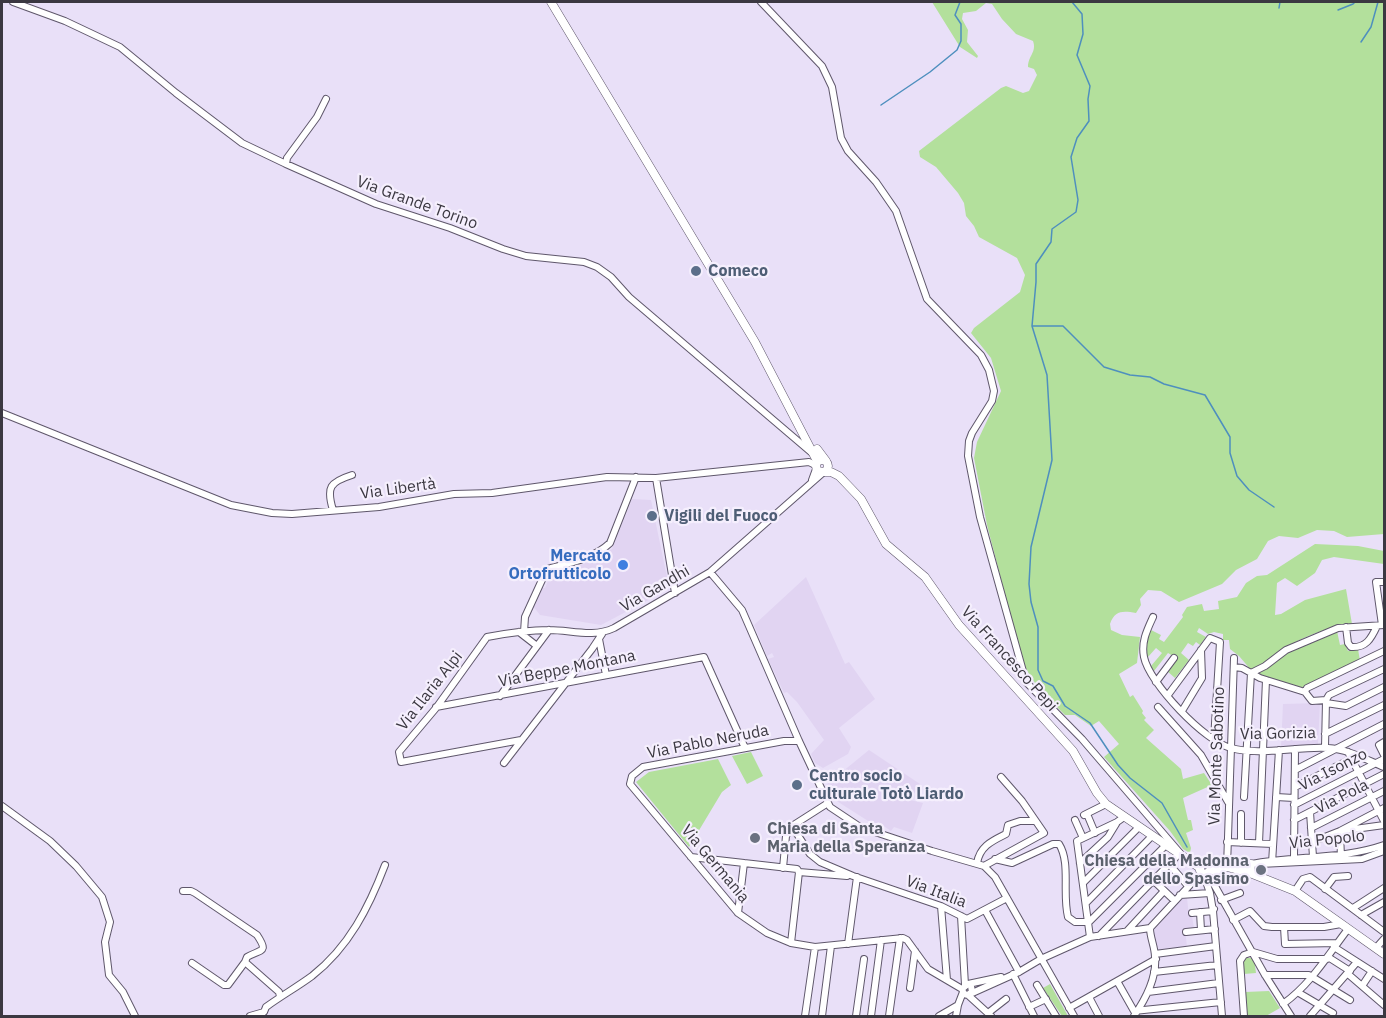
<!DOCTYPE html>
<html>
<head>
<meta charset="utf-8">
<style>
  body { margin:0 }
  #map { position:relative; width:1386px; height:1018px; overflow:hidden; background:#e9e0f8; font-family:"IBM Plex Sans",sans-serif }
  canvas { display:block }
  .frame { position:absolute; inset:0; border:3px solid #3b3841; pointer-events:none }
</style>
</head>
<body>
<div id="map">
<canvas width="1386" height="1018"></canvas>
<div class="frame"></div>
</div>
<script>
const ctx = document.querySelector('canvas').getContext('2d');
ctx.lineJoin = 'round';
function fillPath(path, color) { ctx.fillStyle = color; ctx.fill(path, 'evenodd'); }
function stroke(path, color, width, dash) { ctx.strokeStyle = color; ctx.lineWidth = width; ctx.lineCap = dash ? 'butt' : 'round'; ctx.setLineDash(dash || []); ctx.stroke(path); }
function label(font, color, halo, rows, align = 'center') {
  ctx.font = font + ' "IBM Plex Sans",sans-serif'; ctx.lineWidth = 4.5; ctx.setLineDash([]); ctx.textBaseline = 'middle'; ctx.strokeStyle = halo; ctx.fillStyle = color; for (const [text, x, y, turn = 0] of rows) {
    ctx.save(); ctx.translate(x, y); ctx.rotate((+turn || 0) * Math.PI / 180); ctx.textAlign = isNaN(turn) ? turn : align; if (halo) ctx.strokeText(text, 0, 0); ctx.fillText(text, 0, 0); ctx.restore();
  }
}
fillPath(new Path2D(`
  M632,499L651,500L667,577L663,578L656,592L658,595L601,625L540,615L533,606L541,587L545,588L548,581L544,579L548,572L556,575H562L612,549Z
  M806,577L845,664L849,662L875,699L839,728L851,747L848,754L823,768L815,763L811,754L824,740L797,702L787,692L784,693L768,659L774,657L772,653L767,656L754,625Z
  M1320,703L1318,744L1281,747L1283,704Z
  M869,750L920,784L910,800L923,803L912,833L894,827L891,831L878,822L876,826L832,798L834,793L826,785Z
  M1187,898L1189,916H1192L1194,928L1185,929L1187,947L1159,950L1154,938L1155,929L1182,899Z`), '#e1d4f2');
fillPath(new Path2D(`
  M932,2H1384V534L1347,537L1334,531L1317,530L1298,538L1279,536L1268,541L1257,559L1236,570L1222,584L1179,602L1161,591L1148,590L1140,599L1141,605L1136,613C1123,611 1115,610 1110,624L1111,630L1122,635L1140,637L1137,663L1119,674L1130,697L1133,695L1143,711L1142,713L1146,718L1144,720L1154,730L1146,738L1181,769L1183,779L1204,773L1212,785L1183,798L1188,820H1191L1193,830L1186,833L1191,848L1190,853L1183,849L1170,831L1104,757L1119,744L1099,721L1091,726L1075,715H1065C1048,698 1031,683 1022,660L987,525L974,458L977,442L1001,391L991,358L971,333L974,328L1020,292L1025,275L1017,258L979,237L974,226L966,216L964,203L958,193L936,167L920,157L919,151L1001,88L1006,86L1023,93L1029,91L1037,75L1034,69L1028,67C1028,56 1037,52 1033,41L1016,34L1002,19L992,4L986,3L976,11L963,13L962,19L968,30L967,42L978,56L977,58L960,47Z
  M1315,544L1358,546L1384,551V564L1334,557L1322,560L1315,573L1297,586L1285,578L1277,583L1275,615L1281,614L1305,600L1346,589L1352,624C1329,627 1303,636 1284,649C1273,656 1264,665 1251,670L1239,656L1230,649L1229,640H1223V634L1214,632L1208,634L1199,628L1197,632L1206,637L1200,645L1196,642L1193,646L1188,643L1181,653L1189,660L1175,678L1167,671L1178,657L1174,654L1173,656L1168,653L1154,671L1151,666L1162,653L1156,648L1148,657L1145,658L1146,636L1149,629L1161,635L1159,639L1164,642L1183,617L1182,615L1187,607L1202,604L1204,611L1219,609L1218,601L1237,597L1246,583L1257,576L1267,575Z
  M1337,631L1340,645L1345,644L1348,651L1358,649L1360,661L1303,687H1298L1262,677L1258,672L1287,651Z
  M751,752L763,776L747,784L732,756Z
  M718,759L731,785L722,792L689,847L636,782L649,772Z
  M1245,958H1254L1256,973L1244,974L1242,961Z
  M1050,984L1068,1016H1062L1043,988Z
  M1269,991L1280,1008L1266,1016H1247L1245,992Z`), '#b3e09c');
stroke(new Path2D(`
  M1072,2L1082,14L1083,34L1077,55L1090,86L1088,99L1089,121L1077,138L1071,157L1078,200L1076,212L1052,229L1051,242L1036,264V282L1032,326L1047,375L1052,460L1031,547L1029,584L1031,602L1038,627V670L1043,681L1053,686L1065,706L1090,723L1118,765L1130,778L1162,803L1187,847
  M1279,8L1280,2
  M1338,10L1353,4L1355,2
  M1361,42L1371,27L1378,2
  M881,105L930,72L957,50L961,41V24L955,15L960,2
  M1032,326H1063L1104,367L1130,375L1150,377L1164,384L1205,395L1230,437V453L1237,476L1249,490L1274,507`), '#4e8fbe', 1.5);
const minor = new Path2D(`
  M13,2L65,21L120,47L176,93L242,143L286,164L376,204L450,228L503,249L526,256L584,262L597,267L611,277L629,297L812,453
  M761,2L822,66L832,87L841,138L848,151L876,182L896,211L927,299L981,355L989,370L994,391L992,401L972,433L969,441L968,456L980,517L1026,682L1082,739L1180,853L1099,936
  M286,164L287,158L317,117L326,99
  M2,413L231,505L272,513L292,514L379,507L454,494L492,493L607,477L656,478L809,462L815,465
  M656,478L675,593
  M812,480L816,469
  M333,510C326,487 330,482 352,475
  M710,572L742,610L799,741L830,807L860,827L932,851L984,866L995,877L1074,1016
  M1153,617C1147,630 1141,642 1144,657C1149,683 1205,742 1231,748C1259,756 1299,746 1328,748C1347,749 1367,760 1384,767
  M1382,625L1376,582H1384
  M1346,627L1348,643L1351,647C1366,648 1371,639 1377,626
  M519,632L537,646
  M524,632L525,617L547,569C569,563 593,559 610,543L636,477
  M599,639L606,675
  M1234,667L1242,668L1260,678L1305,692L1312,701L1326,700
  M1156,682L1174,658
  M1305,692L1307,688L1384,651
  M1168,695L1210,638L1220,642L1214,740
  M500,696L549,630
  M1326,700L1329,695L1384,669
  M1326,703L1346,706L1384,687
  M436,707L704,657L745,748
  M1158,707L1201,755L1228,802
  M1182,711L1202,678L1201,650
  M1325,734L1384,705
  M521,740L401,762L399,752L436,708L487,637C508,633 528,630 549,630C571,630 593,638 614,628L710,572L826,470
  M799,741H784L643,767L632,776L630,784L738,913L767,933L791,943L815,947L903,938L907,940L928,969L962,989L964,994L968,995L972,992L971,986L968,984L962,989
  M1384,742L1379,745L1384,755
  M1325,747L1326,701
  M1348,752L1384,821
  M504,763L592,649L602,634
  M1295,770L1384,724
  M1295,787L1353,758
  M1244,797L1251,673L1265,666L1286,650L1338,628L1384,625
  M1276,797L1294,798
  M1294,805L1384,759
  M2,806L50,841L76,866L102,897L110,922L105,942L109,975L123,992L135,1016
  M1310,812L1313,857
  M1087,814L1095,833
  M1084,815L1106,804
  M1075,820L1083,838
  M1294,820L1384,774
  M792,826L810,854L820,862L853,876L941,906L967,919L1007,898
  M1311,828L1384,791
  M1340,831L1384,825
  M1340,831L1341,858
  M1227,842L1273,844
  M1312,842L1340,831L1384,808
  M1241,843V814
  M1259,843L1266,680
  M691,857L797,869L799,872L847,876
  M1294,858L1295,749
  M995,859L1012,863L1053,844H1059C1071,863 1062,893 1068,917L1075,922H1088
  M977,863C980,846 992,841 1006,834L1008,825L1020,821H1035
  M1080,863L1108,837L1116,824
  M1272,863L1279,750
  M1169,864L1188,886
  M1251,864C1296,855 1341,860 1384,845
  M1260,864L1362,859L1384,851
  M984,866L1044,833L1022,801L1001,777
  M1227,867L1234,658
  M783,868L786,836L792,826L828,803
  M1207,872L1265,975L1291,1016
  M1203,873L1210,893L1213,911L1222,1016
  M1154,881L1175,901
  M1083,883L1139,827
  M1325,889L1334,877L1348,876
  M183,891H191L195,893L257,935C269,953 261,949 247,957L245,962L279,992L280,997
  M1295,891L1303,879L1310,877L1384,932
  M1180,895L1210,893
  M1221,900L1240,893
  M1086,903L1152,836
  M941,906L947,980
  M1353,908L1384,888
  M985,910L1019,972
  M1200,912L1201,930
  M738,913L744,863
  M1192,913L1213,911L1214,909
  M1361,915L1384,902
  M961,916L965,985
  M1233,920L1250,911L1264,926L1272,927H1324L1341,924
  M1088,923L1166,845
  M1284,927L1285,944L1337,943
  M1127,931L1164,891
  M1186,932L1215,929
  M1090,937L1077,841L1117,822L1124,817
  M791,943L799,872
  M848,944L857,877
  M1334,947L1384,979
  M1376,948L1384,939
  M1253,952L1277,959H1327
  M1155,954L1216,946
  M1328,957L1350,971
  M192,963L224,985H228L245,962
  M1154,972L1217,965
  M1013,974L1034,1016
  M1348,974L1384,1005
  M1265,975H1309L1350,1000
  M1117,981L1134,1011L1221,1002
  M968,984L1001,977
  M1037,985L1056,1016
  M1362,986L1372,971
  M910,988L915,951
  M1148,992L1219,983
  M1299,993L1333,1013
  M970,994L1019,972L1041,959L1090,937L1150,928L1202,872
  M968,995L991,1016
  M1089,997L1099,1016
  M1283,1004C1311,984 1328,955 1348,929
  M1029,1007L1046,999
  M1069,1008L1156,959
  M988,1013L1006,999
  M250,1016L264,1012L266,1007C281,996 297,987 312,976C349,947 369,907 385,865
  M805,1016L815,947
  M822,1016L831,946
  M856,1016L864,959
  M871,1016L881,940
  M889,1016L900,938
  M939,1016L958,1005
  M956,1016L958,1005L963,992
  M1134,1016C1145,1000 1157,977 1155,957C1155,947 1150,938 1150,928
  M1244,1016L1240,961L1244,955L1253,952
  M1310,1016L1357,962`);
const major = new Path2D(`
  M551,2L755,342L817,461
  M817,449L826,461
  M816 466a6 6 0 1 1 12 0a6 6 0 1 1-12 0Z
  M823,472H831L839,476L861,499L886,544L925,577L959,625L1073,751L1097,793L1106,804L1200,868
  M1199.5 868a5.5 5.5 0 1 1 11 0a5.5 5.5 0 1 1-11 0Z
  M1209,864H1251L1250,873L1227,867L1210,871
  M1250,873L1295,891L1384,954`);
stroke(minor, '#5f576b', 8);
stroke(major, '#5f576b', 9);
stroke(minor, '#fff', 6);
stroke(major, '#fff', 8);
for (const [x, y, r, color] of [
  [696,271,6,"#5c6f8a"],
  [652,516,6,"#5c6f8a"],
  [623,565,6,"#3f7fe0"],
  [797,785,6,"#5c6f8a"],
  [755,838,6,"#6b7280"],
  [1261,870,6,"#6b7280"]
]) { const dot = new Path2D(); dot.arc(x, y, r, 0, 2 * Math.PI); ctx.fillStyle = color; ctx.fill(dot); stroke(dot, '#f5effd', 2); }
label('16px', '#3b3841', '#f5effd', [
  ["Via Grande Torino",417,203,20],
  ["Via Libertà",398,489,-8],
  ["Via Gandhi",655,589,-30],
  ["Via Francesco Pepi",1009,659,48],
  ["Via Beppe Montana",567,669,-11],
  ["Via Ilaria Alpi",430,691,-52],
  ["Via Gorizia",1278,734,-1],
  ["Via Pablo Neruda",708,742,-11],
  ["Via Monte Sabotino",1217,756,-88],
  ["Via Isonzo",1333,770,-27],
  ["Via Pola",1342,797,-27],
  ["Via Popolo",1327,840,-6],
  ["Via Germania",715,864,50],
  ["Via Italia",936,892,21]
]);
label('bold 16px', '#4e5e75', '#f5effd', [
  ["Comeco",708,271],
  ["Vigili del Fuoco",664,516],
  ["Centro socio",809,776],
  ["culturale Totò Liardo",809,794]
], 'left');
label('bold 16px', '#366cbe', '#f5effd', [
  ["Mercato",611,556],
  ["Ortofrutticolo",611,574]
], 'right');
label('bold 16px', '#5b616d', '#f5effd', [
  ["Chiesa di Santa",767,829],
  ["Maria della Speranza",767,847],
  ["Chiesa della Madonna",1249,861,"right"],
  ["dello Spasimo",1249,879,"right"]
], 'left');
</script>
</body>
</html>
